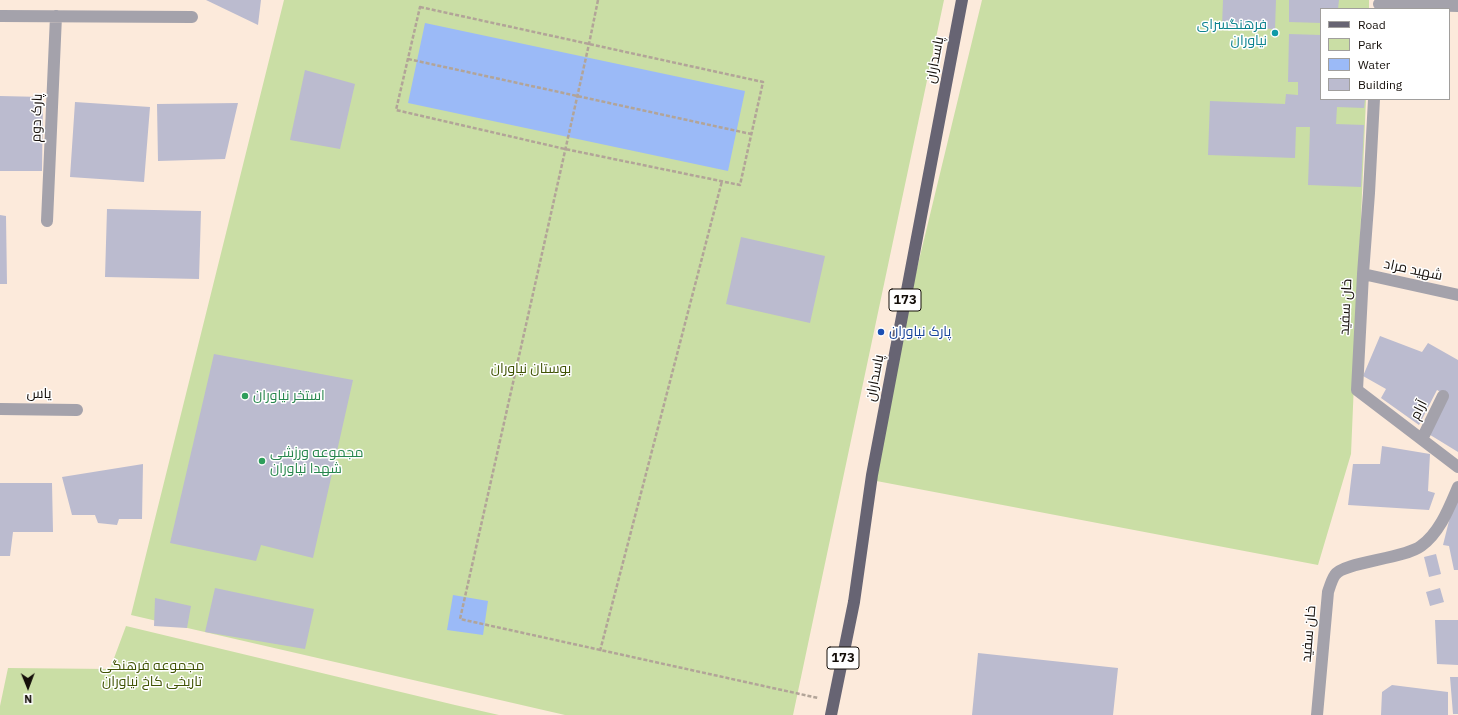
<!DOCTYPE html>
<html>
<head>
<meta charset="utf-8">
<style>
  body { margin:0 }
  #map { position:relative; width:1458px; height:715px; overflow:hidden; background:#fceadb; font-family:"IBM Plex Sans",sans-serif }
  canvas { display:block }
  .legend { position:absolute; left:1320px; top:8px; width:130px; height:92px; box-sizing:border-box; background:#fff; border:1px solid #a19f9d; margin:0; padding:5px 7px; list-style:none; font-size:12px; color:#140e09 }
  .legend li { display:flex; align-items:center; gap:8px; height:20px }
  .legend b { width:20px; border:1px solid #a19f9d }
  .north { position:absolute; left:8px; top:667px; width:40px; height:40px; -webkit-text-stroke:3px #fff; paint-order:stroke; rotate:179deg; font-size:11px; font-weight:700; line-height:16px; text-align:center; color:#140e09 }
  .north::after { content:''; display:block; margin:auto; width:14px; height:18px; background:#140e09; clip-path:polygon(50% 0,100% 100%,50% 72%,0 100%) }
</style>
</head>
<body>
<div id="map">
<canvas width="1458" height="715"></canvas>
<ul class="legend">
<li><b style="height:5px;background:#676473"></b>Road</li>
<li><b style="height:11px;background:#cadea5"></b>Park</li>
<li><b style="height:11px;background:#9bbaf7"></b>Water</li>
<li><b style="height:11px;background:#bbbbcf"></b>Building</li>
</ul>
<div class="north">N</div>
</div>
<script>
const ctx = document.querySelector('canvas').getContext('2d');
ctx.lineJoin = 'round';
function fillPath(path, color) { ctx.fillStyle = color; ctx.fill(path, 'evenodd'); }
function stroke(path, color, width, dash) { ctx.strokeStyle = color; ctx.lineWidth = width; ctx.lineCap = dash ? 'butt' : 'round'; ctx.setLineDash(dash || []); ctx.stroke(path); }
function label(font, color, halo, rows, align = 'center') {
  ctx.font = font + ' "IBM Plex Sans",Cairo,sans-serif'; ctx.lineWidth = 3; ctx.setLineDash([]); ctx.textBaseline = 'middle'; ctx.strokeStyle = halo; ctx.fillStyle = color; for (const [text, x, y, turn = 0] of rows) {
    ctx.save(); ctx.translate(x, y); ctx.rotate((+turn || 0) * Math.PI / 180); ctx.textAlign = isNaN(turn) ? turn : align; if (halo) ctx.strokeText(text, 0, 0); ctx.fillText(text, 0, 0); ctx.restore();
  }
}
fillPath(new Path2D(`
  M284,0H944L793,715H565L131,615Z
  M982,0H1369V9H1321V99H1366L1351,454L1318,565L866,479Z
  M126,626L455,705L499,715H0V706L8,668L110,669Z`), '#cadea5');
fillPath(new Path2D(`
  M425,23L745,91L728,171L408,103Z
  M453,595L488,601L483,635L447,630Z`), '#9bbaf7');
fillPath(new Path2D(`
  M206,0H261L258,25Z
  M1223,0H1276L1275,29L1222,27Z
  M1289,0H1339L1338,9H1321V23L1289,22Z
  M1289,34L1321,35V99H1365L1364,108L1337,107L1336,124L1364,125L1361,187L1308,185L1310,127H1296L1295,158L1208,155L1210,101L1285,104L1286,94L1298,95V82H1288Z
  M305,70L355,84L340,149L290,140Z
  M0,96L43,97L42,171H0Z
  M75,102L150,107L144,182L70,177Z
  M238,103L225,159L158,161L157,104Z
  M107,209L201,211L199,279L105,277Z
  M0,215L6,216L7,284H0Z
  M741,237L825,256L810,323L726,304Z
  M1380,336L1422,352L1428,343L1458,360V452L1427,433L1448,396L1437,390L1419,425L1381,398L1386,389L1363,376Z
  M214,354L353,380L313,558L261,545L256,561L170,543Z
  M1382,446L1430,454L1428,491L1435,493L1429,510L1348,505L1353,464H1380Z
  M143,464L142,519H119L117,525L98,523L95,515H72L62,477Z
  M0,483H52L53,532H13L10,556H0Z
  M1458,500V570H1454L1449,546L1443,545L1452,509Z
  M1436,554L1441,574L1429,577L1424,557Z
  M215,588L314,609L305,649L205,632Z
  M1440,588L1444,602L1430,606L1426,592Z
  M155,598L191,606L187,628L154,626Z
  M1435,620H1458V665L1437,664Z
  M978,653L1118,668L1113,715H972Z
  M1450,677H1458V714H1453Z
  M1392,685L1448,692V715H1381L1382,692Z`), '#bbbbcf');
stroke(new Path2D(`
  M598,0L589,44L460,619L818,698
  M420,7L763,82L740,185L565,149L396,110Z
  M408,59L751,134
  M600,651L722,181`), '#b2a498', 2.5, [4, 2]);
stroke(new Path2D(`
  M1379,4L1458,6
  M0,16L192,17
  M1374,99L1369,193L1363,274L1357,390L1458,467
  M47,221L56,16
  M1363,274L1458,295
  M0,409L77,410
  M1422,439L1443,396
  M1317,715L1328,592C1330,586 1332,579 1335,575C1343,562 1404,559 1421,546C1440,532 1449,508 1458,487`), '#a4a2ab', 12);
stroke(new Path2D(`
  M831,715L854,602L872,475L962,0`), '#676473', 12);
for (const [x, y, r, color] of [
  [1275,33,4,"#0f9aa8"],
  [881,332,4,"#1a4fb4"],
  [245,396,4,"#2e9e5b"],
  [262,461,4,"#2e9e5b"]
]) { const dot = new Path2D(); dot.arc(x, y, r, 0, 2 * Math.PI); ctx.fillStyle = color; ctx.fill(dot); stroke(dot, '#fff', 1.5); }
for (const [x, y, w] of [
  [905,300,32],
  [843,658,32]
]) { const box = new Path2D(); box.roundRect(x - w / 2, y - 11, w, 22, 3); ctx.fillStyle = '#fff'; ctx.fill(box); stroke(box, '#140e09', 1); }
label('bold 13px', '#140e09', null, [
  ["173",905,300],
  ["173",843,658]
]);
label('14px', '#0d838f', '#fff', [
  ["فرهنگسرای",1267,25],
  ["نیاوران",1267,41]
], 'right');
label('14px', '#140e09', '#fff', [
  ["پاسداران",935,60,-79],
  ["پارک دوم",37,118,-88],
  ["شهید مراد",1413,270,12],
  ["خان سفید",1346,307,-87],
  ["پاسداران",875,378,-79],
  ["یاس",39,394],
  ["آرام",1419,410,-63],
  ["خان سفید",1309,634,-85]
]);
label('14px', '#164399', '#fff', [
  ["پارک نیاوران",889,332]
], 'left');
label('14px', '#405304', '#fff', [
  ["بوستان نیاوران",531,369],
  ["مجموعه فرهنگی",152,666],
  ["تاریخی کاخ نیاوران",152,682]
]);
label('14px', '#27864d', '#fff', [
  ["استخر نیاوران",253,396],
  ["مجموعه ورزشی",270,453],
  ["شهدا نیاوران",270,469]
], 'left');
</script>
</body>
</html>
